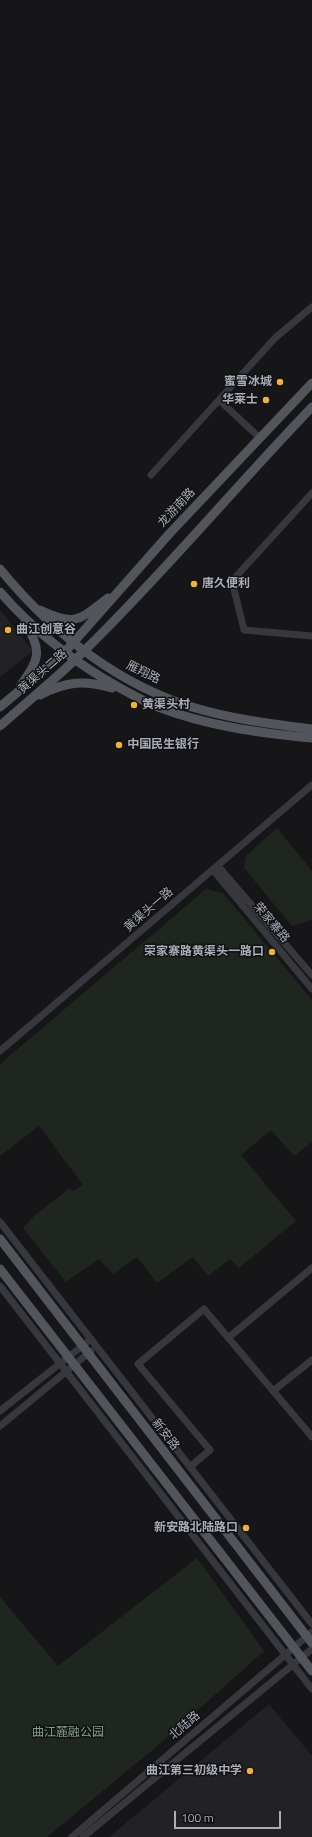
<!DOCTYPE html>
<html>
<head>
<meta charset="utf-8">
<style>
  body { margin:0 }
  #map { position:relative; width:312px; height:1837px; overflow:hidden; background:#161618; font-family:"Titillium Web",sans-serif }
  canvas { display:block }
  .scale { position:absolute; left:174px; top:1811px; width:107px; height:18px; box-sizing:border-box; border:2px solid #a8adb8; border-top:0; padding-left:5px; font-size:12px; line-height:14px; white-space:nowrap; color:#a8adb8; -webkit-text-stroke:3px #111113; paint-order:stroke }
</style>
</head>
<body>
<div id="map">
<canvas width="312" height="1837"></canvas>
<div class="scale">100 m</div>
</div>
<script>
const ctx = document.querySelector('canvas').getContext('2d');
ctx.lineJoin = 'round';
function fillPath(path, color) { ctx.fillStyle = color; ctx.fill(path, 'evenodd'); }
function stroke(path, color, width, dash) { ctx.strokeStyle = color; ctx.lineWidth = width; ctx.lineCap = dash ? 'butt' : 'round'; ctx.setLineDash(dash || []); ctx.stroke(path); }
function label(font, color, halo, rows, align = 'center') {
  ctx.font = font + ' "Titillium Web","Noto Sans SC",sans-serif'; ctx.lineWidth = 3; ctx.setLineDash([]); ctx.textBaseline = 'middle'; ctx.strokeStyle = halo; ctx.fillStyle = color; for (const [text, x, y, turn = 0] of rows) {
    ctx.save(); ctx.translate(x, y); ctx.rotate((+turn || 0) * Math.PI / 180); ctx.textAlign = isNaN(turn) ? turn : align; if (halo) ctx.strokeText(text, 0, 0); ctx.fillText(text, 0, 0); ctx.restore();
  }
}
fillPath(new Path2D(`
  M0,610L33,651L0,677Z
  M269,1704L312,1756V1837H109Z`), '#222225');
fillPath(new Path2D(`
  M277,828L312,871V920L292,926L244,868L246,856Z
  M206,889L223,893L312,1000V1142L294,1156L271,1130L241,1155L296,1221L239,1268L230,1259L208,1276L193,1257L157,1283L137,1257L113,1274L99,1259L66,1282L23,1228L34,1216L70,1188L72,1192L83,1185L39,1126L0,1156V1064Z
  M197,1558L264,1651L161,1743L47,1837H0V1597L58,1666Z`), '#1e261f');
stroke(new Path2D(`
  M219,400L260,438
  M151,475L275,338L312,307
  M312,493L232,581L244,630L312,636
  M218,866L312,975
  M213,870L312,989
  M0,1051L312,785
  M0,1222L312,1624
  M0,1286L312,1689
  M228,1338L312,1268
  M273,1391L312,1360
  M0,1411L91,1339
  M0,1426L91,1351
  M190,1467L210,1450L138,1364L204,1309L312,1437
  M72,1837L312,1632
  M83,1837L312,1649`), '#37383d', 7);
stroke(new Path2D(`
  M0,569C51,631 115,683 192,707C231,719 272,724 312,729
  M0,592C34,631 75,663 120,688C133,695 145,702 158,707C207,726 260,733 312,738
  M40,610C76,627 79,620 108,598
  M21,685C39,659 43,651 25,623
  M40,695C67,681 84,680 112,688
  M0,707L64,653L170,533L312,383
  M0,726C28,701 58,677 84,651C164,573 235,487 312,407
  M0,1239L312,1643
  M0,1269L312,1671`), '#53555c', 9);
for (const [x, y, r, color] of [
  [280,382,4,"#f2b134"],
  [266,400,4,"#f2b134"],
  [194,584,4,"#f2b134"],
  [8,630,4,"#f2b134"],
  [134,705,4,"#f2b134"],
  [119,745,4,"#f2b134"],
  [272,952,4,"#f2b134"],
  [246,1528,4,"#f2b134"],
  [250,1771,4,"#f2b134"]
]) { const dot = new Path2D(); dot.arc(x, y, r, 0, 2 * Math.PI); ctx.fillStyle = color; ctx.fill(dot); stroke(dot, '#111113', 1.5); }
label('bold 12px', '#a8adb8', '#111113', [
  ["蜜雪冰城",272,382],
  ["华莱士",258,400],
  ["唐久便利",202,584,"left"],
  ["曲江创意谷",16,630,"left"],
  ["黄渠头村",142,705,"left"],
  ["中国民生银行",127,745,"left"],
  ["荣家寨路黄渠头一路口",264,952],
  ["新安路北陆路口",238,1528],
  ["曲江第三初级中学",242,1771]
], 'right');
label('12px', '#a8adb8', '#111113', [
  ["龙游南路",177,508,-47],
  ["黄渠头二路",43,672,-41],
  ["雁翔路",143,673,26],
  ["黄渠头一路",149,910,-41],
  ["荣家寨路",271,923,50],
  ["新安路",165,1435,52],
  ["北陆路",185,1726,-41]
]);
label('12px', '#7fa381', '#111113', [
  ["曲江麓融公园",68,1733]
]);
</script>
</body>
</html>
